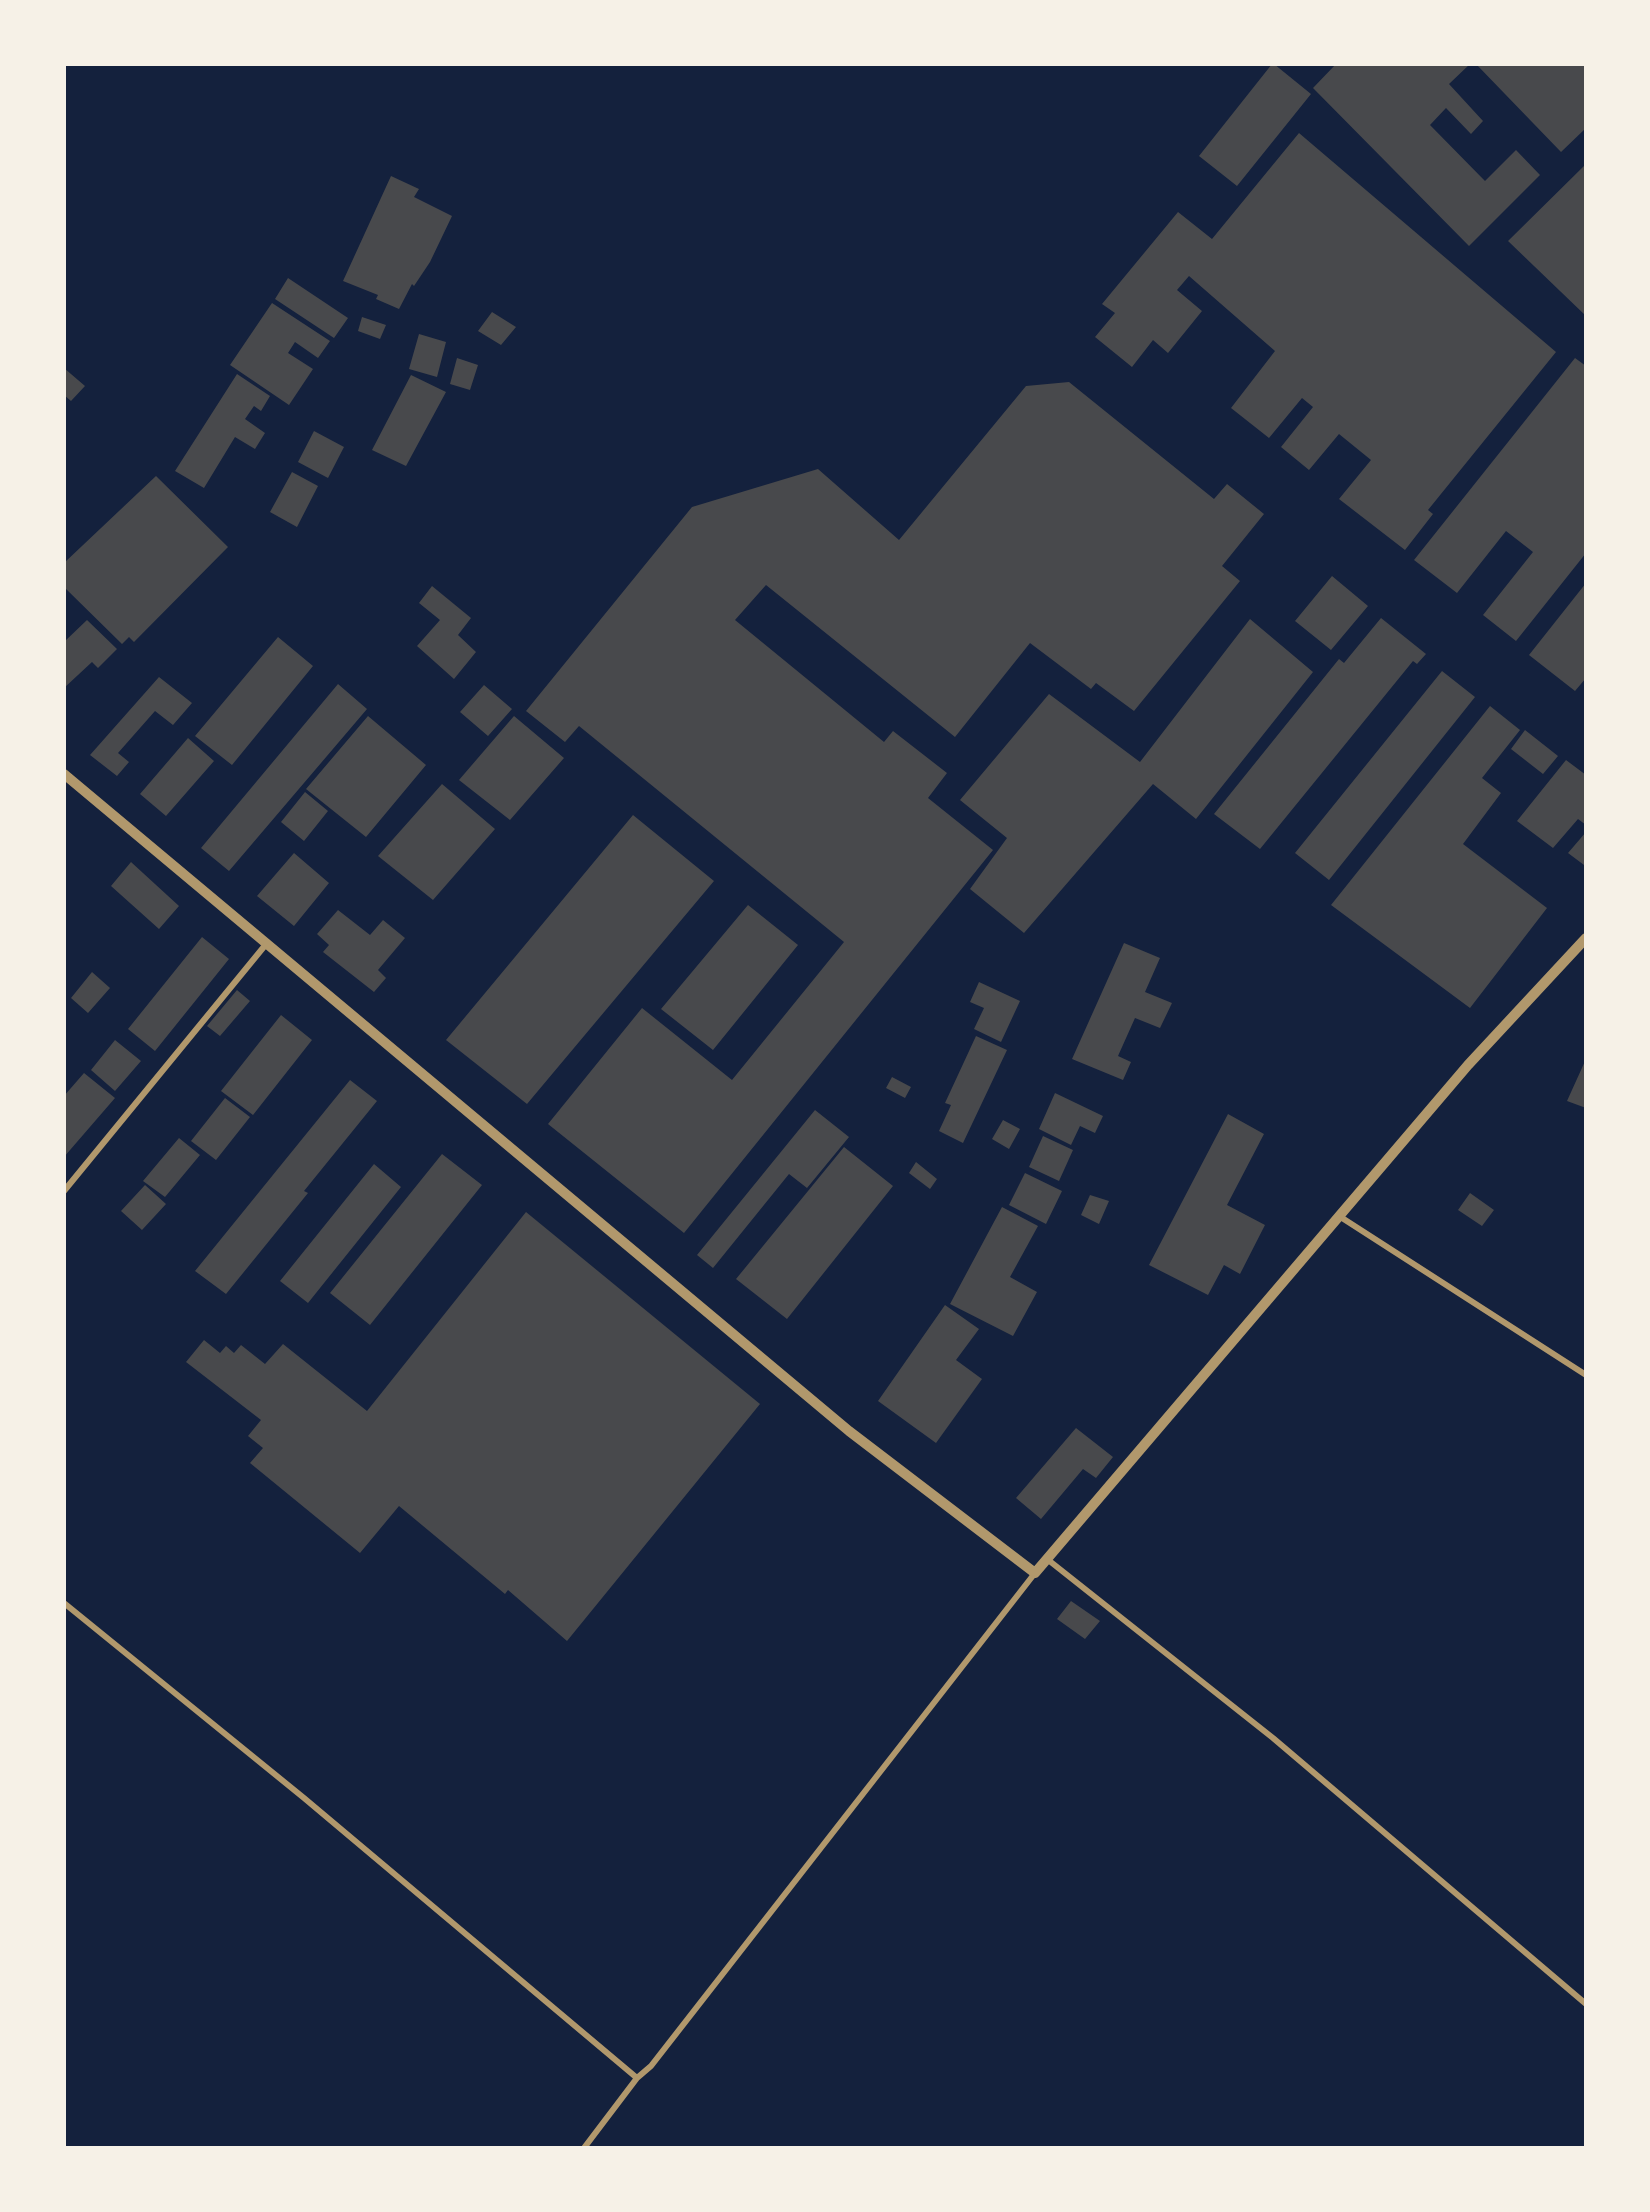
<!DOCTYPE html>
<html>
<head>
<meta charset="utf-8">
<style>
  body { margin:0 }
  #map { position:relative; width:1650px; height:2212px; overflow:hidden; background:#14213d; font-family:"PT Sans",sans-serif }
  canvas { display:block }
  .frame { position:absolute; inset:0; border:66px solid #f6f1e7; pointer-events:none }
</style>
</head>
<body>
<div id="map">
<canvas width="1650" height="2212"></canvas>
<div class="frame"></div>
</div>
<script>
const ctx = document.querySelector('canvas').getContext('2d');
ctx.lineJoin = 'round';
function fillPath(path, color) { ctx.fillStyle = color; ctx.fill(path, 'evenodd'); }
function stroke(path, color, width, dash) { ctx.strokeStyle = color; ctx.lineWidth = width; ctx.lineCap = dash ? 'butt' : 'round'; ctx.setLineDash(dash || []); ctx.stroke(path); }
fillPath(new Path2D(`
  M1272,64H1274L1311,94L1237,186L1199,156Z
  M1336,64H1470L1449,84L1483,121L1471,134L1446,108L1430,125L1485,181L1516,150L1540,175L1469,246L1313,88Z
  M1476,64H1586V128L1561,152Z
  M1299,133L1556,352L1428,510L1433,514L1405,550L1339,499L1371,460L1339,434L1309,470L1281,447L1313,407L1302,398L1269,438L1231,408L1275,351L1189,276L1177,290L1202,311L1168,353L1153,340L1132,367L1095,337L1115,313L1102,304L1178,212L1212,239Z
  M1586,164V316L1508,241Z
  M391,176L419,189L414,197L452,216L430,262L414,286L412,284L399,309L376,299L378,295L343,281Z
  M288,278L348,318L334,338L275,299Z
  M272,303L330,341L318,358L295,342L288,353L313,369L289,405L230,365Z
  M492,312L516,327L501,345L478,331Z
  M362,317L386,325L380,339L358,331Z
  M419,334L446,342L437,377L409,369Z
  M457,358L478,365L470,390L450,384Z
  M1575,358L1586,366V553L1516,641L1483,615L1533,552L1506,531L1457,593L1414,560Z
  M64,368L85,386L71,401L64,395Z
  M237,374L270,396L261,411L254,406L245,419L265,433L255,449L235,437L204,488L175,471Z
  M411,375L446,392L406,466L372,450Z
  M1069,382L1214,499L1227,484L1264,514L1222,566L1240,581L1134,711L1096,683L1091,689L1030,643L955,737L766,585L735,620L884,742L893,731L947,773L928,798L993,850L684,1233L548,1124L642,1008L732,1080L844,942L579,726L565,742L526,711L692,507L818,469L899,540L1026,386Z
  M314,431L344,447L328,478L298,462Z
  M292,472L318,486L297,527L270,512Z
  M156,476L228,547L134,642L129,637L122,644L64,587V563Z
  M1332,576L1368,606L1331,650L1295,621Z
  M1586,583V678L1575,691L1529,655Z
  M432,586L471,618L458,635L476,652L454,679L417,646L440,620L419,603Z
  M1381,618L1426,654L1417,664L1413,661L1260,849L1214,814L1339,659L1344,663Z
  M1250,619L1313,672L1196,819L1153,784L1024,933L970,889L1007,838L960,800L1049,694L1140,762Z
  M87,620L117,649L98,668L92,662L64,688V642Z
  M278,637L313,666L232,765L195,736Z
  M1442,671L1475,697L1329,880L1295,853Z
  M159,677L192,703L173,725L155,711L118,753L129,762L117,776L90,755Z
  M338,684L367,709L229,871L201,848Z
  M484,685L512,709L488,736L460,712Z
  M1490,706L1520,730L1482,778L1501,793L1463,844L1547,908L1470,1008L1331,905Z
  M368,716L426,765L366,837L306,789Z
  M514,716L564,758L510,820L459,780Z
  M1525,730L1558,756L1543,774L1511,749Z
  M188,738L214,761L166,816L140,794Z
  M1566,760L1586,775V825L1578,819L1553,848L1517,821Z
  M442,784L495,829L433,900L378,856Z
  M305,792L328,811L304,841L281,822Z
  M633,815L714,881L527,1104L446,1040Z
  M1586,832V863L1584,865L1568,853Z
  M294,853L329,883L294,926L257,896Z
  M131,862L179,906L159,929L111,886Z
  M748,905L798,945L713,1050L661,1009Z
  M338,910L370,935L383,920L405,938L378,970L386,978L374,992L323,952L329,945L317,934Z
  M202,937L229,959L155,1051L128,1029Z
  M1124,943L1160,958L1145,992L1172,1003L1160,1028L1135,1018L1118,1056L1131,1062L1123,1080L1072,1059Z
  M92,972L110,988L88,1013L71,998Z
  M979,982L1020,1001L1001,1042L974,1029L984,1008L970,1002Z
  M237,990L250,1001L220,1036L207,1026Z
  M281,1015L312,1040L253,1115L221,1091Z
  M976,1036L1007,1050L963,1143L939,1131L951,1105L945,1103Z
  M115,1040L141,1061L115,1091L91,1070Z
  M1586,1059V1108L1567,1101Z
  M84,1073L115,1098L64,1157V1096Z
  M892,1077L911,1087L905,1098L886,1088Z
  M350,1080L377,1101L304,1191L308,1193L226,1294L195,1271Z
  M1055,1093L1103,1116L1095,1133L1080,1126L1071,1145L1039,1129Z
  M225,1098L250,1117L216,1160L191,1141Z
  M815,1110L849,1137L807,1188L789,1174L713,1268L697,1255Z
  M1228,1114L1264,1134L1227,1205L1265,1225L1240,1274L1224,1265L1208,1295L1149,1265Z
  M1003,1120L1020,1129L1009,1149L992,1139Z
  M1043,1136L1073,1150L1059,1181L1029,1167Z
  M179,1138L200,1155L165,1197L143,1181Z
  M844,1147L893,1186L787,1319L736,1279Z
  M442,1154L482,1185L370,1325L330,1293Z
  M916,1162L937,1179L930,1189L909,1173Z
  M374,1164L401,1187L308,1303L280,1281Z
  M1025,1173L1062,1191L1046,1224L1009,1205Z
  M145,1185L166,1204L142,1230L121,1211Z
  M1470,1193L1494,1210L1482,1226L1458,1210Z
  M1090,1195L1109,1201L1099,1224L1081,1215Z
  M1002,1207L1038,1226L1010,1277L1037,1292L1013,1336L950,1304Z
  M526,1212L760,1404L567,1641L508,1590L505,1594L399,1506L360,1553L250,1463L263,1448L248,1436L261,1420L186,1362L204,1340L220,1353L226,1346L234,1353L241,1345L265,1364L283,1344L367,1411Z
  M945,1305L979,1329L956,1360L982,1379L936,1443L878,1401Z
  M1076,1428L1113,1457L1096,1478L1083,1469L1041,1519L1016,1498Z
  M1071,1601L1100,1621L1085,1639L1057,1619Z`), '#48494c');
stroke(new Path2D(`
  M64,1191L267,943
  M1339,1216L1586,1375
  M1047,1559L1273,1738L1586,2004
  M64,1603L304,1798L637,2078L651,2066L1035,1573
  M584,2148L637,2078`), '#b1986c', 6);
stroke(new Path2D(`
  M64,774L849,1431L1035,1573L1468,1065L1586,938`), '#b1986c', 10);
</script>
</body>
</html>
